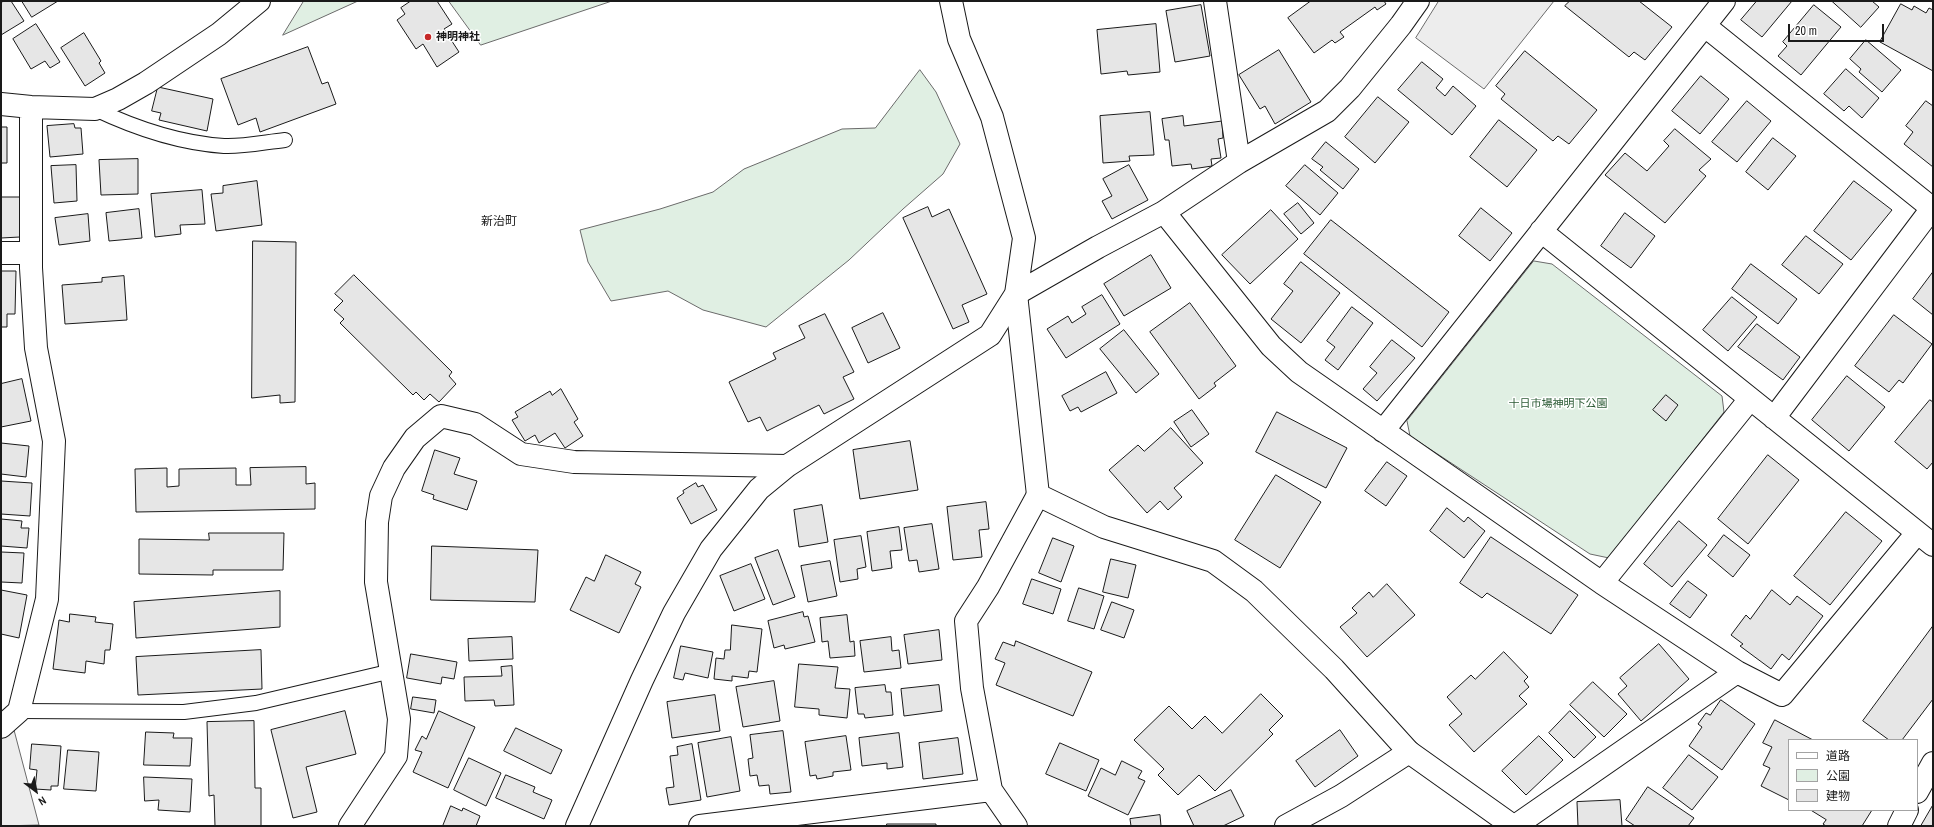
<!DOCTYPE html>
<html>
<head>
<meta charset="utf-8">
<style>
  body { margin:0 }
  #map { position:relative; width:1934px; height:827px; overflow:hidden; background:#fff; font-family:"Archivo Narrow","Noto Sans JP",sans-serif }
  canvas { display:block }
  .frame { position:absolute; inset:0; border:2px solid #1a1a1a; pointer-events:none }
  .legend { position:absolute; left:1788px; top:739px; width:130px; height:72px; box-sizing:border-box; background:#fff; border:1px solid #a3a3a3; margin:0; padding:5px 7px; list-style:none; font-size:12px; color:#1a1a1a }
  .legend li { display:flex; align-items:center; gap:8px; height:20px }
  .legend b { width:20px; border:1px solid #a3a3a3 }
  .north { position:absolute; left:16px; top:771px; width:40px; height:40px; -webkit-text-stroke:3px #fff; paint-order:stroke; rotate:148deg; font-size:11px; font-weight:700; line-height:16px; text-align:center; color:#1a1a1a }
  .north::after { content:''; display:block; margin:auto; width:14px; height:18px; background:#1a1a1a; clip-path:polygon(50% 0,100% 100%,50% 72%,0 100%) }
  .scale { position:absolute; left:1788px; top:24px; width:96px; height:18px; box-sizing:border-box; border:2px solid #1a1a1a; border-top:0; padding-left:5px; font-size:12px; line-height:14px; white-space:nowrap; color:#1a1a1a; -webkit-text-stroke:3px #fff; paint-order:stroke }
</style>
</head>
<body>
<div id="map">
<canvas width="1934" height="827"></canvas>
<div class="frame"></div>
<ul class="legend">
<li><b style="height:5px;background:#fff"></b>道路</li>
<li><b style="height:11px;background:#e0efe3"></b>公園</li>
<li><b style="height:11px;background:#e6e6e6"></b>建物</li>
</ul>
<div class="north">N</div>
<div class="scale">20 m</div>
</div>
<script>
const ctx = document.querySelector('canvas').getContext('2d');
ctx.lineJoin = 'round';
function fillPath(path, color) { ctx.fillStyle = color; ctx.fill(path, 'evenodd'); }
function stroke(path, color, width, dash) { ctx.strokeStyle = color; ctx.lineWidth = width; ctx.lineCap = dash ? 'butt' : 'round'; ctx.setLineDash(dash || []); ctx.stroke(path); }
function label(font, color, halo, rows, align = 'center') {
  ctx.font = font + ' "Archivo Narrow","Noto Sans JP",sans-serif'; ctx.lineWidth = 3; ctx.setLineDash([]); ctx.textBaseline = 'middle'; ctx.strokeStyle = halo; ctx.fillStyle = color; for (const [text, x, y, turn = 0] of rows) {
    ctx.save(); ctx.translate(x, y); ctx.rotate((+turn || 0) * Math.PI / 180); ctx.textAlign = isNaN(turn) ? turn : align; if (halo) ctx.strokeText(text, 0, 0); ctx.fillText(text, 0, 0); ctx.restore();
  }
}
const green = new Path2D(`
  M304,1H358L283,35Z
  M449,1H612L481,45Z
  M920,70L936,92L960,144L943,174L903,209L849,260L766,327L703,310L668,291L611,301L588,262L580,230L660,209L713,192L744,169L842,129L875,128Z
  M1534,261L1552,264L1722,396L1724,412L1609,558L1590,554L1410,436L1407,421Z`);
fillPath(green, '#e0efe3');
stroke(green, '#6a6a6a', 1);
const parking = new Path2D(`
  M1439,1H1554L1484,89L1416,38Z
  M14,730L39,825L1,826V739Z`);
fillPath(parking, '#ededed');
stroke(parking, '#6a6a6a', 1);
const building = new Path2D(`
  M4,1H11L24,21L1,35V3Z
  M22,1H58L32,17Z
  M411,1H437L452,24L444,29L459,52L437,67L423,44L416,49L397,20L405,14L401,8Z
  M1311,1H1384L1386,4L1377,10L1375,7L1340,32L1344,37L1335,43L1332,40L1314,53L1288,18Z
  M1570,1H1639L1672,27L1645,60L1634,52L1629,57L1565,6Z
  M1757,1H1792L1762,37L1741,20Z
  M1832,1H1872L1879,7L1861,27Z
  M1901,4L1912,10L1914,6L1926,13L1929,8L1933,10V71L1880,42Z
  M1201,5L1210,56L1175,62L1166,11Z
  M1814,5L1841,27L1801,75L1778,56L1787,46L1783,42Z
  M36,24L60,62L50,68L45,61L31,69L13,39Z
  M1156,24L1160,72L1128,75L1127,71L1101,74L1097,30Z
  M84,33L101,61L99,63L105,73L85,86L61,48Z
  M1866,40L1901,70L1882,92L1859,72L1861,69L1850,59Z
  M308,47L322,84L328,82L336,104L260,132L256,118L238,125L221,79Z
  M1279,50L1311,102L1275,124L1265,106L1260,109L1239,75Z
  M1525,51L1597,110L1569,144L1558,136L1553,141L1501,99L1505,94L1496,86Z
  M1422,62L1443,79L1436,88L1445,96L1453,86L1476,106L1452,135L1398,90Z
  M1846,69L1879,98L1862,118L1849,106L1844,111L1824,94Z
  M1701,76L1729,99L1700,134L1672,111Z
  M158,87L213,99L207,131L159,120L161,113L152,111Z
  M1378,97L1409,122L1375,163L1345,137Z
  M1747,101L1771,121L1737,162L1712,142Z
  M1926,101L1933,106V167L1904,144L1913,132L1906,126Z
  M1150,112L1154,155L1129,156L1130,161L1103,163L1100,116Z
  M1183,116L1184,126L1222,121L1223,138L1218,139L1221,158L1211,159L1212,166L1192,169L1191,164L1172,166L1169,140H1165L1162,119Z
  M1499,120L1537,150L1507,187L1470,157Z
  M74,124L75,128H81L83,154L50,157L47,126Z
  M1,127H7V163H1Z
  M1675,129L1711,159L1699,170L1706,176L1665,223L1605,175L1625,153L1647,171L1669,146L1664,141Z
  M1773,138L1796,156L1768,190L1746,172Z
  M1326,142L1359,169L1343,189L1320,170L1323,167L1312,159Z
  M138,159V194L101,195L99,160Z
  M76,165L77,201L54,203L51,166Z
  M1129,165L1148,200L1112,219L1102,201L1112,196L1103,179Z
  M1305,165L1338,193L1320,215L1286,186Z
  M257,181L262,225L216,231L211,194L223,193V186Z
  M1854,181L1892,210L1851,260L1814,231Z
  M202,190L205,224L180,225L181,234L155,237L151,194Z
  M1,197H21L20,237L1,238Z
  M1298,203L1314,223L1301,234L1284,214Z
  M928,207L932,217L949,209L987,294L962,305L969,322L953,329L903,218Z
  M1481,208L1512,233L1490,261L1459,236Z
  M139,209L142,238L109,241L106,213Z
  M1271,210L1298,239L1250,284L1222,255Z
  M1625,213L1655,236L1631,268L1601,246Z
  M88,214L90,241L59,245L55,218Z
  M1331,220L1449,312L1422,347L1304,254Z
  M1806,236L1843,264L1819,294L1782,265Z
  M253,241L296,242L295,402L280,403V395L252,398Z
  M1151,255L1171,288L1124,316L1104,284Z
  M1301,262L1340,293L1301,343L1271,319L1293,291L1284,284Z
  M1751,264L1797,299L1778,324L1732,289Z
  M1,271H16L15,314H7V327H1Z
  M1933,272V315L1913,299Z
  M354,275L452,372L449,376L456,384L439,402L430,394L424,400L416,392L413,395L340,323L344,319L334,310L343,301L335,294Z
  M124,276L127,320L65,324L62,285L102,282V278Z
  M1102,295L1120,324L1066,358L1047,329L1068,316L1072,323L1086,314L1082,307Z
  M1732,297L1757,317L1728,351L1703,330Z
  M1190,303L1236,366L1214,383L1216,386L1199,399L1150,332Z
  M1352,307L1373,323L1338,370L1325,360L1335,347L1327,341Z
  M883,313L900,348L868,363L852,328Z
  M825,314L854,372L843,377L854,399L824,414L819,405L767,431L760,417L748,422L729,382L776,359L773,353L805,338L799,326Z
  M1894,315L1932,344L1903,383L1899,380L1889,392L1855,366Z
  M1757,324L1800,357L1783,380L1738,347Z
  M1124,330L1159,374L1136,393L1100,349Z
  M1392,340L1415,358L1377,401L1363,389L1377,373L1370,367Z
  M1106,372L1117,393L1081,412L1078,407L1070,411L1062,396Z
  M1847,376L1885,407L1849,451L1812,420Z
  M22,379L31,421L1,427V384Z
  M561,389L578,419L574,422L583,436L565,448L555,433L539,443L535,435L525,441L512,420L518,417L515,412L550,391L552,395Z
  M1666,395L1678,405L1666,421L1653,410Z
  M1930,400L1933,402V462L1927,469L1895,442Z
  M1192,410L1209,434L1191,447L1174,422Z
  M1277,412L1347,448L1326,488L1256,452Z
  M1171,428L1203,463L1174,488L1182,497L1168,510L1160,501L1147,513L1109,470L1138,445L1144,451Z
  M910,441L918,490L860,499L853,450Z
  M1,443L29,446L26,477L1,474Z
  M435,450L460,458L454,474L477,481L467,510L433,499L434,495L422,491Z
  M1768,455L1799,480L1748,544L1718,519Z
  M1387,462L1407,476L1386,506L1365,491Z
  M306,467V484L315,483V509L136,512L135,469L167,468V487L179,486V469L236,468V485H251L250,468Z
  M1276,475L1321,502L1280,568L1235,540Z
  M1,481L32,483L30,516L1,514Z
  M696,483L698,487L703,485L717,510L691,524L677,498L684,493L683,491Z
  M986,502L989,529L979,530L982,557L953,560L947,507Z
  M822,505L828,542L799,547L794,510Z
  M1447,508L1464,522L1468,517L1485,531L1464,558L1430,531Z
  M1846,512L1882,541L1830,605L1794,576Z
  M1,519L22,521L21,528H29L27,548L1,546Z
  M1679,521L1707,545L1672,587L1644,564Z
  M932,524L939,569L919,572L917,560L909,561L904,528Z
  M899,527L902,550L890,551L892,568L872,571L867,532Z
  M209,533H284L283,570H213V575L139,574V539L209,540Z
  M1724,535L1750,555L1733,577L1708,556Z
  M861,536L866,567L857,569L858,579L840,582L834,540Z
  M1491,537L1578,595L1551,634L1487,593L1482,598L1460,583Z
  M1053,538L1074,546L1061,582L1039,573Z
  M432,546L538,550L535,602L431,600Z
  M778,550L795,597L773,605L755,558Z
  M1,552L24,553L22,583L1,582Z
  M606,555L641,572L635,584L641,587L619,633L570,610L586,577L594,581Z
  M1111,559L1136,565L1128,598L1103,592Z
  M830,561L837,596L808,602L801,566Z
  M751,564L765,599L734,611L720,576Z
  M1032,579L1061,589L1053,614L1023,604Z
  M1688,581L1707,595L1690,618L1670,604Z
  M1387,584L1415,615L1367,657L1340,627L1357,613L1352,608L1369,592L1373,597Z
  M1079,588L1104,596L1094,629L1068,621Z
  M1,590L27,595L19,638L1,634Z
  M1772,590L1790,605L1797,596L1823,616L1789,660L1782,654L1771,669L1740,646L1743,644L1731,635L1746,615L1750,619Z
  M280,591V627L136,638L134,602Z
  M1112,602L1134,610L1124,638L1101,630Z
  M803,612L804,617L808,616L815,642L785,649L784,645L774,648L768,621Z
  M70,614L96,617L95,622L113,624L110,650H105L104,664L86,661L85,673L53,669L59,620L69,622Z
  M847,615L850,642L854,641L855,656L830,658L828,641L822,642L820,618Z
  M732,625L762,629L757,672L749,671L748,678L732,676V681L714,679L716,658L724,659L725,650H730Z
  M1933,626V699L1902,740H1889L1863,721Z
  M939,630L942,660L908,664L904,635Z
  M512,637L513,659L469,661L468,639Z
  M891,637L892,651L899,650L901,668L864,672L860,641Z
  M1016,641L1092,672L1073,716L996,685L1005,663L995,659L1003,642L1014,646Z
  M1659,644L1689,679L1641,721L1618,694L1627,686L1620,678Z
  M681,646L713,652L708,678L685,673L683,680L674,678Z
  M261,650L262,689L138,695L136,657Z
  M1504,652L1528,677L1524,681L1529,687L1519,696L1527,704L1474,752L1449,725L1462,714L1447,697L1471,675L1475,679Z
  M411,654L457,662L454,679L442,677L441,684L407,678Z
  M799,664L838,667L835,688L850,689L847,718L819,715V709L795,707Z
  M512,666L514,705L495,706L494,700L465,701L464,677L502,676L501,667Z
  M774,681L780,721L743,727L736,687Z
  M1593,682L1627,714L1604,737L1570,705Z
  M885,685L886,692H891L893,715L865,718L864,714H858L855,688Z
  M939,685L942,711L904,716L901,689Z
  M1261,694L1283,716L1269,730L1273,734L1215,791L1199,775L1178,795L1158,775L1164,769L1134,740L1169,706L1192,729L1205,716L1222,733Z
  M715,695L720,731L672,738L667,702Z
  M413,697L436,700L434,713L411,709Z
  M1721,700L1755,724L1722,770L1689,746L1702,727L1698,724L1706,713L1710,715Z
  M345,711L356,754L306,767L317,812L293,818L271,730Z
  M439,711L475,727L448,788L413,772L422,752L415,750L422,736L426,739Z
  M1570,711L1596,737L1574,758L1549,733Z
  M1775,720L1813,740H1789V800L1761,786L1770,768L1763,765L1772,747L1763,743Z
  M254,721L255,788H261V826H215L214,795L209,796L207,722Z
  M516,728L562,750L551,774L504,751Z
  M1340,730L1358,756L1315,787L1296,761Z
  M783,731L791,792L770,794L769,785L759,786L757,775L750,776L748,759L753,758L750,735Z
  M146,732L174,733L173,738H192L190,766L144,765Z
  M899,733L903,767L887,769V763L862,766L859,738Z
  M846,736L851,770L833,772V776L817,779L816,775L810,776L805,742Z
  M1539,736L1563,760L1526,795L1502,771Z
  M731,737L740,791L707,797L698,743Z
  M958,738L963,774L923,779L919,743Z
  M1060,743L1099,760L1086,791L1046,774Z
  M32,744L61,746L58,786H51V790L35,789L37,770L30,769Z
  M692,744L701,800L669,805L666,788L674,787L670,756L678,755L677,747Z
  M68,750L99,752L96,791L64,789Z
  M1689,755L1718,777L1692,810L1663,788Z
  M469,758L501,773L486,806L454,790Z
  M1122,761L1142,771L1138,778L1145,781L1128,815L1088,796L1101,768L1115,775Z
  M506,775L535,787L533,792L552,800L544,819L496,798Z
  M144,777L192,779L190,812L158,810L159,800L145,801Z
  M1648,787L1694,818L1688,826H1635L1626,820Z
  M1231,790L1244,816L1223,826H1194L1187,811Z
  M1620,800L1622,826H1578L1577,802Z
  M1933,805V826H1921Z
  M451,806L462,811L463,808L480,816L476,826H443Z
  M1811,810H1872L1862,826H1826L1823,824L1826,820Z
  M1160,815L1161,826H1131L1130,819Z
  M887,824H936V826H887Z`);
fillPath(building, '#e6e6e6');
stroke(building, '#1a1a1a', 1);
const lane = new Path2D(`
  M95,109C135,128 179,143 224,146C242,147 266,142 285,140
  M19,711L184,712L256,703L392,671`);
const street = new Path2D(`
  M1215,1L1239,162
  M1705,26L1933,209
  M1,104L31,107L95,109L118,99L146,83L219,34L259,1
  M1164,212L1271,346L1299,372L1602,583L1737,672L1782,695L1917,533
  M1541,231L1933,545
  M1,253H31
  M1016,294L1098,247L1164,212L1239,162L1327,111L1350,88L1401,25L1418,1
  M1774,418L1933,207
  M1383,431L1724,1
  M1602,583L1750,399
  M1,727L19,711L47,599L54,441L36,348L31,268V107
  M1917,792L1933,763
  M350,826L396,756L399,719L376,582L377,522L381,496L394,468L415,438L441,416L475,424L521,454L574,462L787,466
  M577,826L642,680L674,613L711,549L759,489L787,466L990,335L1016,294L1024,238L992,117L959,39L951,1
  M700,826L991,790
  M1016,826L991,790L972,688L966,621L988,587L1038,495
  M1286,826L1341,796L1409,752
  M1515,826L1737,672
  M1899,826L1907,810`);
const secondary = new Path2D(`
  M1016,294L1038,495L1104,527L1213,561L1254,591L1334,669L1409,752L1513,826`);
stroke(lane, '#1a1a1a', 16);
stroke(street, '#1a1a1a', 24);
stroke(secondary, '#1a1a1a', 24);
stroke(lane, '#fff', 14);
stroke(street, '#fff', 22);
stroke(secondary, '#fff', 22);
for (const [x, y, r, color] of [
  [428,37,4,"#c62828"]
]) { const dot = new Path2D(); dot.arc(x, y, r, 0, 2 * Math.PI); ctx.fillStyle = color; ctx.fill(dot); stroke(dot, '#fff', 1.5); }
label('bold 11px', '#1a1a1a', '#fff', [
  ["神明神社",436,37]
], 'left');
label('11px', '#2b5a34', '#fff', [
  ["十日市場神明下公園",1558,404]
]);
label('12px', '#1a1a1a', '#fff', [
  ["新治町",499,222]
]);
</script>
</body>
</html>
